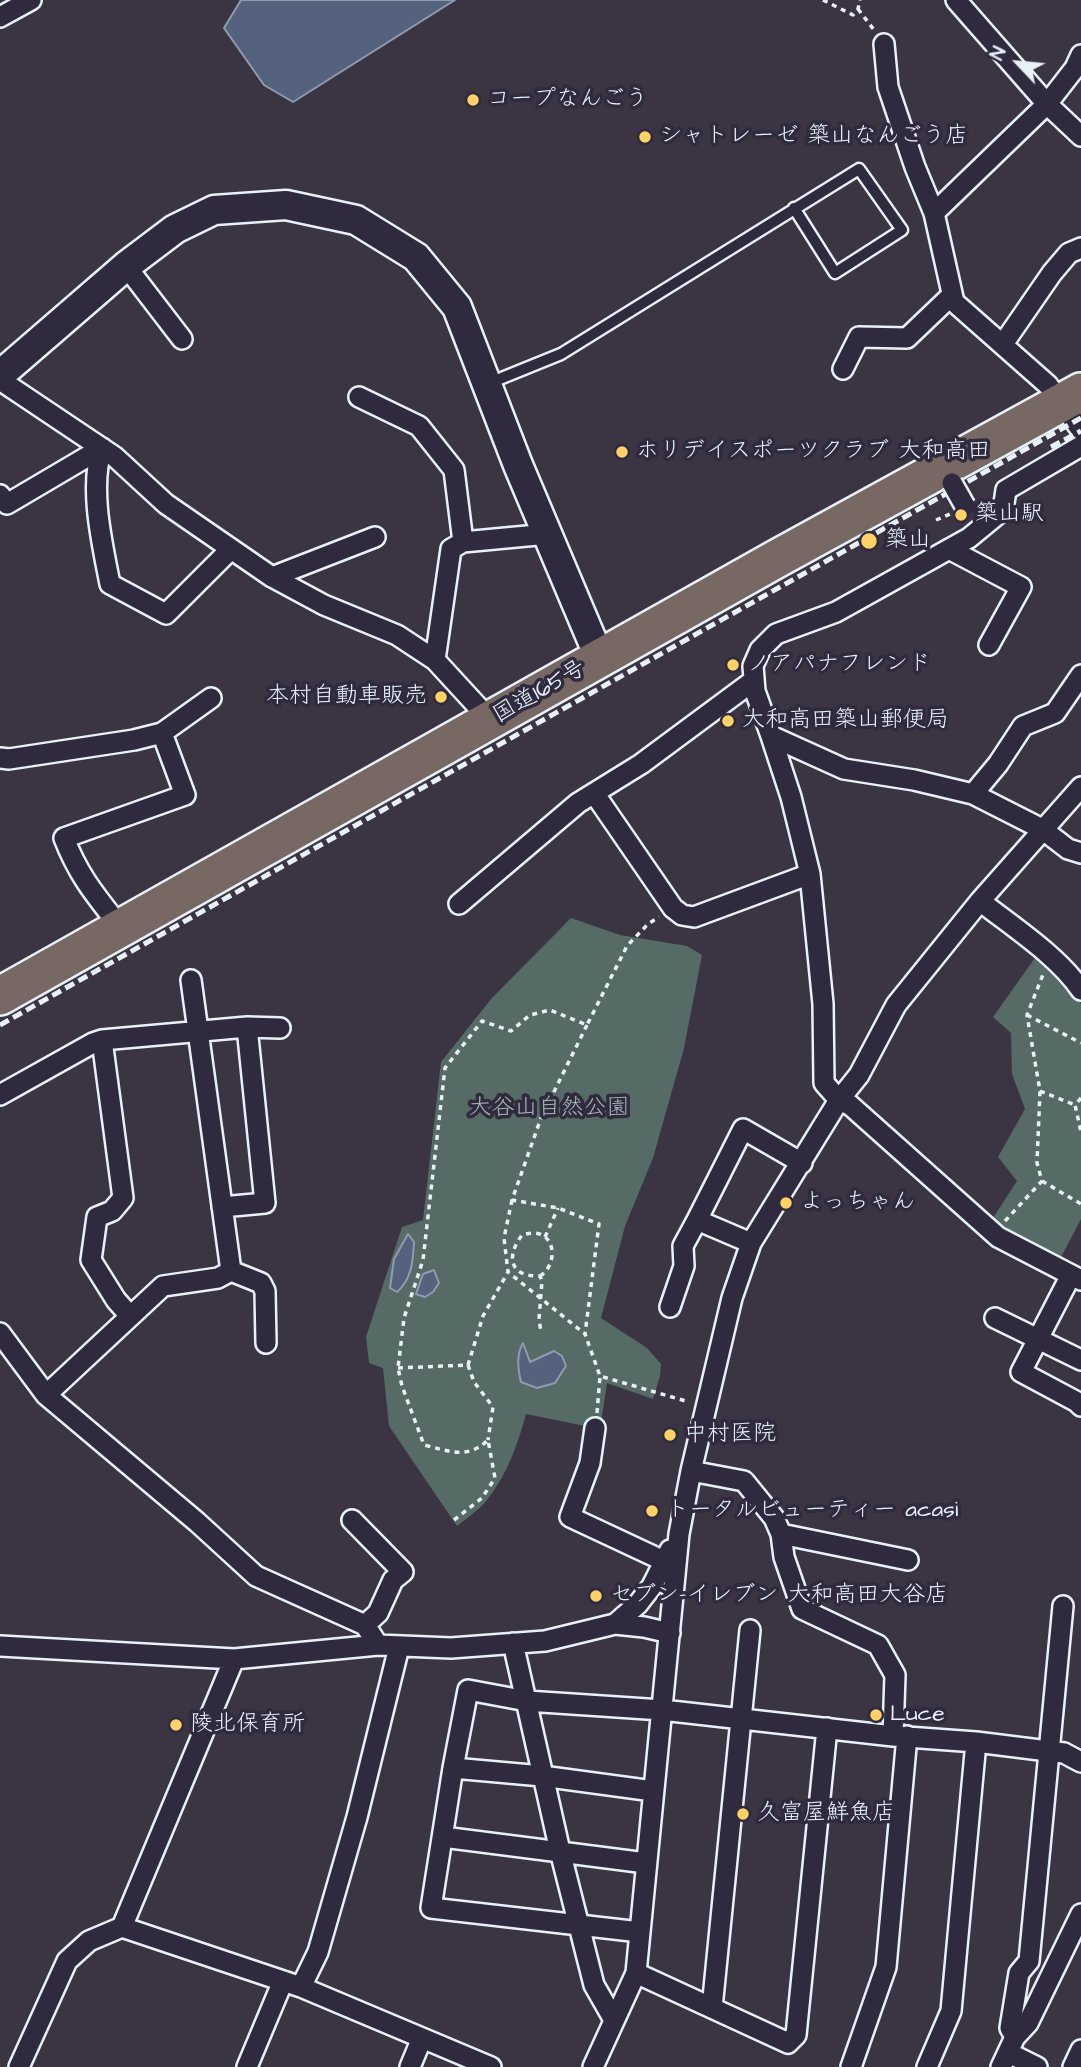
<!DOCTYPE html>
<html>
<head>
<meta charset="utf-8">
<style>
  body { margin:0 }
  #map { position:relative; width:1081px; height:2067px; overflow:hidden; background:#3b3443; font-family:"Architects Daughter",sans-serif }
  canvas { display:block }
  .north { position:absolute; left:983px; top:28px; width:70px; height:70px; -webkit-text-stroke:5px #2f2a3d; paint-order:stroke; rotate:296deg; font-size:19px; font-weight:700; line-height:28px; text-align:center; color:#e8f1f8 }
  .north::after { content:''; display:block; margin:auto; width:24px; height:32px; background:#e8f1f8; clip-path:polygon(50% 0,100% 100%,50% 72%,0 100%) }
</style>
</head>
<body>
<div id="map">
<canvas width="1081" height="2067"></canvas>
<div class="north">N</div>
</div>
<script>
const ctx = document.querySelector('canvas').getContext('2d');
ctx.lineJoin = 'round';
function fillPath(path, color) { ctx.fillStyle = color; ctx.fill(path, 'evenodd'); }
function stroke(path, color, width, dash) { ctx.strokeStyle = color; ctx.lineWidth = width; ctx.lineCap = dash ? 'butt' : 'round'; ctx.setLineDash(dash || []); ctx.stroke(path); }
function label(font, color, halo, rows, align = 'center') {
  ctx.font = font + ' "Architects Daughter","Klee One",sans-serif'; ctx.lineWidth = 7; ctx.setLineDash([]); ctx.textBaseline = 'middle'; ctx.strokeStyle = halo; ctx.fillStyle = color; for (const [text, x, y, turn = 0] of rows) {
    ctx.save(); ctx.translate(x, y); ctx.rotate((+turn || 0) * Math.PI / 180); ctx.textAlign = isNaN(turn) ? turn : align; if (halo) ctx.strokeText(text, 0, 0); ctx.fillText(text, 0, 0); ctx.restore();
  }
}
fillPath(new Path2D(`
  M571,918L620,935L687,946L702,955L684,1048L653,1158L625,1226L601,1318L647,1348L661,1364L660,1376L653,1399L607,1383L600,1429L526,1414C518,1444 507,1475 487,1500C479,1510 467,1518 457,1526L389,1426L383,1368L369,1363L366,1337L402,1227L423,1220L441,1062L492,998Z
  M1037,955L1047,966L1068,982L1081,1004V1219L1059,1261L1020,1239L993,1218L1017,1181L998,1157L1025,1109L1012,1074L1011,1033L993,1017Z`), '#566b65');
const water = new Path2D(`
  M241,0H455L293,102L264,85L224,28Z
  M408,1234L414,1242C413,1261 412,1279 397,1292L390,1288L394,1259Z
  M434,1270L439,1283L433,1292L425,1297L416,1294L423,1274Z
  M523,1343L530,1362L554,1351L562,1356L566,1366L555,1383L537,1388L521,1382C518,1369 516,1355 523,1343Z`);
fillPath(water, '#55627e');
stroke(water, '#909baf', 2);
const lane = new Path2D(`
  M487,384L561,354L859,169L902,230L835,273L794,208`);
const street = new Path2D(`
  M956,0L1047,104L1081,136
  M0,17L31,0
  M884,44L888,87L915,167L934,213L954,302L1048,385L1081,430
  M934,213L1047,104L1075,68L1081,55
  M126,266L182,339
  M1003,344L1052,273L1069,253L1081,248
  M843,369L859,337L907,338L952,295
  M0,380L115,457L166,504L272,577L324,605L397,635L435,660L491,721
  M359,397L419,426L454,470L463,542
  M1081,446L1006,490L1003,510L969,538L836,612L776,634L760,650L753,666L755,691L771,736L844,769L914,780L973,794L1042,829L1068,849L1081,853
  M102,448C89,488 102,543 110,584L166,614L231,549
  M0,495L7,504L102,448
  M949,549L1021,587L989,645
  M272,577L375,537
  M435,660L451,549L463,542L548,534
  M771,736L791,797L810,874L823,1004L824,1083L839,1100L850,1105L998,1237L1081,1280
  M0,758L9,759L134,740L162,733L211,698
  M594,793L673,908L682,915L694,917L810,874
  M973,794L998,764L1023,726L1055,713L1081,675
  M980,901C1013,927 1058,956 1081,990
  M459,904L578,803L641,764L753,681
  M121,928C97,897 79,877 64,838L185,795L162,733
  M102,1040L123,1198L112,1211L97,1217L91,1260L116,1300L130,1316
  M0,1095L93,1043L102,1040L247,1027L280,1028
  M222,1207L265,1203L247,1027
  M697,1220L743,1129L802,1163
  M231,1271L261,1283L265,1291L266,1343
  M1071,1275L1021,1372L1077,1402L1081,1406
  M670,1307L684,1266L683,1246L697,1220L751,1243
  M995,1318L1081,1360
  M0,1333L46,1395L197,1522L256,1576L365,1625L378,1645
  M46,1395L163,1286L218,1278L231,1271L191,980
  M595,1428L590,1463L570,1517L664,1561
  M691,1471L744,1481L774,1518L781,1534L784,1557L802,1609L878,1645L895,1675L893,1736
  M352,1520L403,1572L393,1580L378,1613L365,1625
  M781,1534L908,1560
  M615,1624L638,1604L652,1586L670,1550
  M513,1643L560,1851L594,1985L614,2020
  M0,1646L234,1659L378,1645L451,1648L545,1641L615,1624L644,1627L670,1633
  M453,1768L542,1776L653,1791
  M443,1837L646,1863
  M122,1927L234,1659
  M640,1932L431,1908L453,1768L468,1690L527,1701L662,1710L893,1736L976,1742L1064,1753L1081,1762
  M636,1973L788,2043L796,2035L827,1728
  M301,1987L318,1952L357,1817L399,1647
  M712,2008L750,1630
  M1015,2037L1010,2028L1019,1973L1029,1961L1063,1606
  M1009,2053L1037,2067
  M19,2067L67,1961L89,1941L122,1927L301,1987L491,2067
  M247,2067L283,1981
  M410,2067L422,2038
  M593,2067L636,1973L679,1534L691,1471L732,1298L751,1243L839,1100L859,1075L896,1005L980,901L1081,787
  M851,2067L886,1967L907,1736
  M927,2067L951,2011L976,1742
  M1001,2067L1015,2037L1028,2023L1081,1914
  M1073,2067L1081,2050`);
const secondary = new Path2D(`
  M0,375L126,266L175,229L214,210L286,205L356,220L416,257L457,307L518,465L600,659`);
const highway = new Path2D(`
  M0,996L778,558L1081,392`);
stroke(lane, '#e8f1f8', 15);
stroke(street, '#e8f1f8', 24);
stroke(secondary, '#e8f1f8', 33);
stroke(highway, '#e8f1f8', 42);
stroke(new Path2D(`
  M823,0L853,15L858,9L860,0
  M858,9L874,30
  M936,520L950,514
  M1027,1015L1081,1043
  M587,1025L541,1118L512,1200L558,1208L599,1224L585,1334L600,1376L689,1402
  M1040,1091L1075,1105
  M1081,1098L1075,1105L1081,1132
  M1042,1181L1081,1204
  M512,1200L504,1238L508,1272L585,1334
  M1005,1221L1042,1181L1037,1163L1040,1091L1027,1015L1044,972
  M545,1237L558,1208
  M540,1276C557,1266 557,1234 534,1233C530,1233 526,1234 522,1235C506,1256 509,1277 540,1276L542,1281L539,1319L541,1332
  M468,1365L474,1382L493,1407L488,1440
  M398,1368L468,1365L483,1316L508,1272
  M597,1413L600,1376
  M454,1520L482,1498L495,1478L488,1440C467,1460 449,1451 424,1445L402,1386L398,1368L404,1318L423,1260L445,1068L482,1021L511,1031L530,1015L550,1010L587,1025L627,946L648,924L659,917`), '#e8f1f8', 3.5, [5, 5]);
stroke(lane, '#2f2a3d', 10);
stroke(street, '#2f2a3d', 19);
stroke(secondary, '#2f2a3d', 28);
stroke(highway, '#776864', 37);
stroke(new Path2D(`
  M1051,447L1081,431
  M0,1025L1081,418`), '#e8f1f8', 5, [10, 5]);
const streetBridge = new Path2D(`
  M952,483L965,506`);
stroke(streetBridge, '#e8f1f8', 24, []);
stroke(streetBridge, '#2f2a3d', 19);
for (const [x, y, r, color] of [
  [473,100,7,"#ffd166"],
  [645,137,7,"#ffd166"],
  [622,452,7,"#ffd166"],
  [961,515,7,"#ffd166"],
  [869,541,9,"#ffd166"],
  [733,665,7,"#ffd166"],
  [441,697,7,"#ffd166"],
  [728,721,7,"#ffd166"],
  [786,1203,7,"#ffd166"],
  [670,1435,7,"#ffd166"],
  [652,1511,7,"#ffd166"],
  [596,1596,7,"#ffd166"],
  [876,1715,7,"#ffd166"],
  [176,1725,7,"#ffd166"],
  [743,1814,7,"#ffd166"]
]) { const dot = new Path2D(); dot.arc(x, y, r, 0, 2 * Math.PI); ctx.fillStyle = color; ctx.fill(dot); stroke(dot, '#2f2a3d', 2.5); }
label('23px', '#e8f1f8', '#2f2a3d', [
  ["コープなんごう",487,100],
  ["シャトレーゼ 築山なんごう店",659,137],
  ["ホリデイスポーツクラブ 大和高田",636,452],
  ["築山駅",975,515],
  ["築山",885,541],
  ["ノアパナフレンド",747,665],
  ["本村自動車販売",427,697,"right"],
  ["大和高田築山郵便局",742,721],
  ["よっちゃん",800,1203],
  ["中村医院",684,1435],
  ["トータルビューティー acasi",666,1511],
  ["セブン-イレブン 大和高田大谷店",610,1596],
  ["Luce",890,1715],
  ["陵北保育所",190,1725],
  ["久富屋鮮魚店",757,1814]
], 'left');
label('23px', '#e8f1f8', '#2f2a3d', [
  ["国道165号",540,693,-30]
]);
label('23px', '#a6b5b6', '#2f2a3d', [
  ["大谷山自然公園",549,1109]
]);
</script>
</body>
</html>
